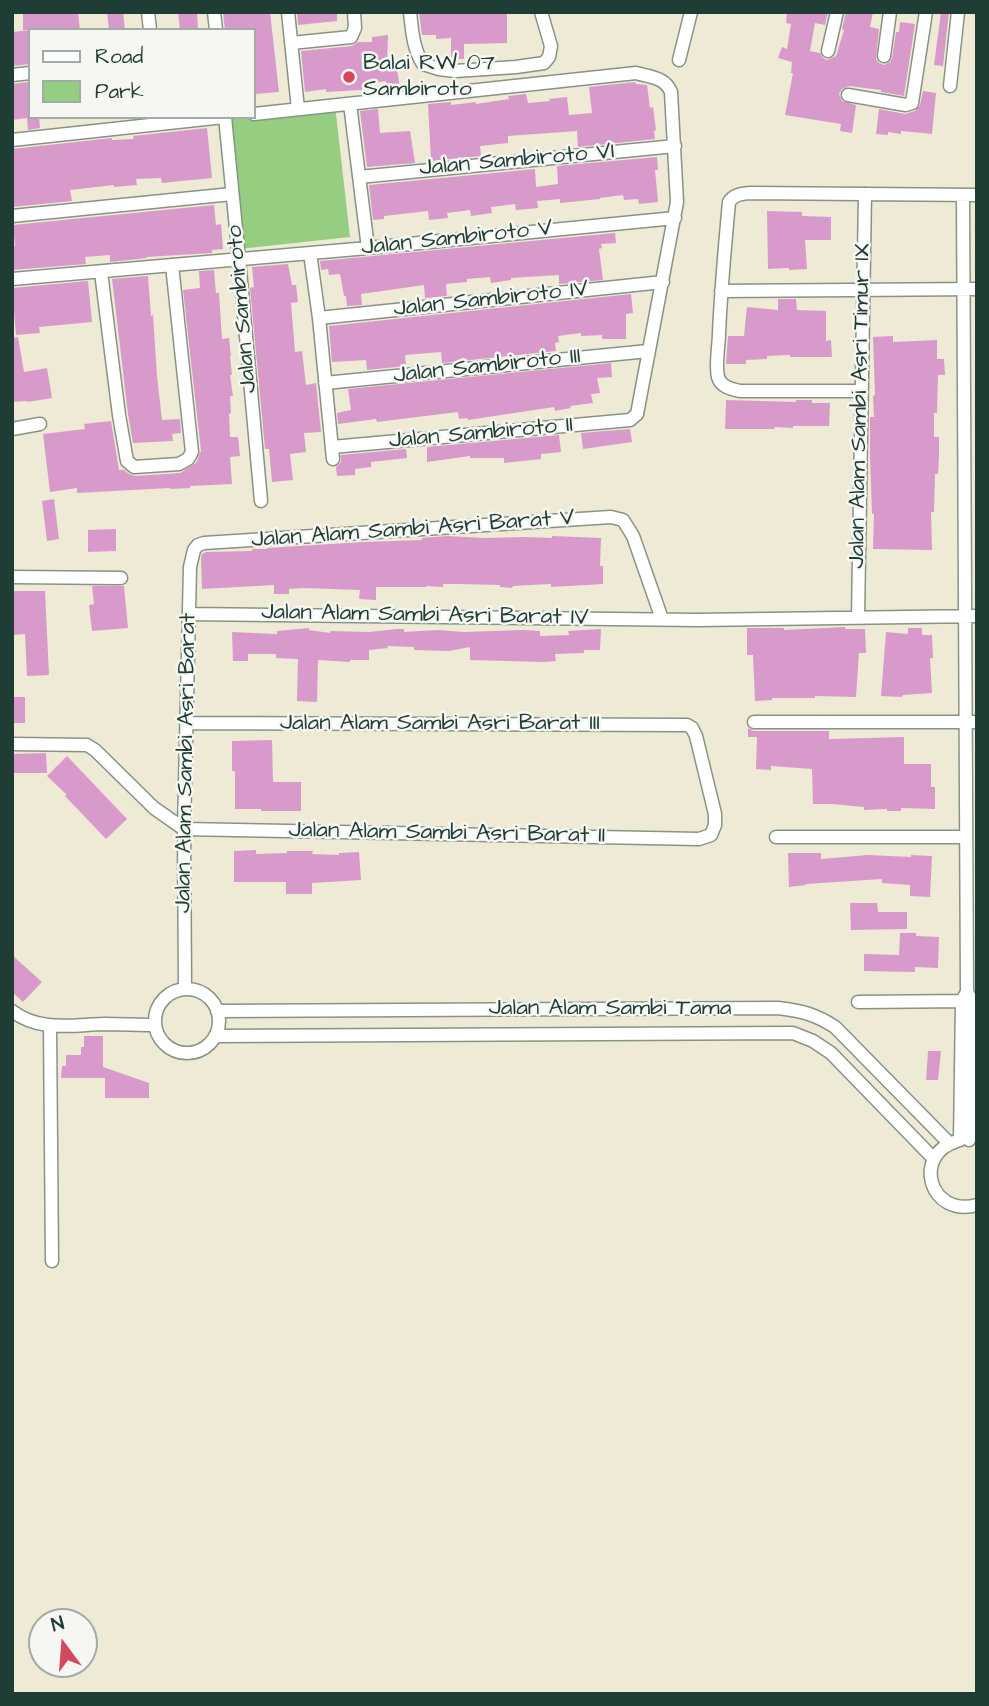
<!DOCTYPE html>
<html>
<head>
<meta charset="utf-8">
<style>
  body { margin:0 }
  #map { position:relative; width:989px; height:1706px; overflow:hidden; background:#eeead6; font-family:"Architects Daughter",sans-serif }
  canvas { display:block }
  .frame { position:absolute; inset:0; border:14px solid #1f3d34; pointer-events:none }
  .legend { position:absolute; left:28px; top:28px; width:228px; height:91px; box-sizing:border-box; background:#f6f6f2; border:2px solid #a0aca6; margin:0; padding:9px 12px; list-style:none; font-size:21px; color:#1f3d34 }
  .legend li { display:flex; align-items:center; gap:14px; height:35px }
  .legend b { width:35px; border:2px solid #a0aca6 }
  .north { position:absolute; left:28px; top:1608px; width:70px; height:70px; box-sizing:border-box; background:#f6f6f2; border:2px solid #a0aca6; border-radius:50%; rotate:344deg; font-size:19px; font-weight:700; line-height:28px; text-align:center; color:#1f3d34 }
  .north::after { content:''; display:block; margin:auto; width:24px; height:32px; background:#d1495b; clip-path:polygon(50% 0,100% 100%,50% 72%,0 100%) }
</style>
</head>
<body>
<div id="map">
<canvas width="989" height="1706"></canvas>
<div class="frame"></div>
<ul class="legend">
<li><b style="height:9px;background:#fff"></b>Road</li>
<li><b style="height:19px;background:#95ce80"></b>Park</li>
</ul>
<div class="north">N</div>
</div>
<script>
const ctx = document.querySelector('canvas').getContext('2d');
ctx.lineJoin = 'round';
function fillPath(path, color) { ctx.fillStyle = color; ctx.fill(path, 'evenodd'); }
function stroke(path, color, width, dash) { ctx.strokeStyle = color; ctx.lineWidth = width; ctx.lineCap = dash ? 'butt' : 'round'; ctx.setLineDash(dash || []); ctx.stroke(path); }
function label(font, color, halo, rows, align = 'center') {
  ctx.font = font + ' "Architects Daughter",sans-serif'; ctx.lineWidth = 5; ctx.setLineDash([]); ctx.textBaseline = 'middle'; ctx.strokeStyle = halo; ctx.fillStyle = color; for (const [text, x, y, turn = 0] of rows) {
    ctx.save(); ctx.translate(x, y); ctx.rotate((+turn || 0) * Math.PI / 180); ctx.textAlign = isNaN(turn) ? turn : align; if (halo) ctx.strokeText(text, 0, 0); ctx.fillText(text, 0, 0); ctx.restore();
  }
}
fillPath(new Path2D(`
  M335,105L350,237L239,249L224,117H254Z`), '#95ce80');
fillPath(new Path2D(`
  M23,12H78L80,30H30V64L12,66V32L30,30H23Z
  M107,12H123L125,30H109Z
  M178,12H197L198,30H180Z
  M223,12H270L279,92L254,94V30H225Z
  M297,12H337V21L298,25Z
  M419,12H507V43L464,44V59H451V38L436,39V35H422Z
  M787,12H828L825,25L815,23L810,51L820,53L823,58L827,60L836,56L844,30L842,29L846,12H873L870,27L879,29L876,59L879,63L884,65L890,62L892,58L896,32H899L900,22L915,24L904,96L881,92V90L849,86L842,89L839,94L842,101L856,105L852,133L840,131L841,124L785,115L793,73H791L792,62L778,58L782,47L787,49L791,24L786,23Z
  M941,12H949L943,66L934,65Z
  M388,35L387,64L396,62L400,89L387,91L386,81L362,84V90L326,92V89L305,92L301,51L352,46L358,42H372V37Z
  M30,82V117H39L40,128L28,130L27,118L12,120V84Z
  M635,82L636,84L647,85L650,108L653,107L656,130L654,131L655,139L578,147L577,131L508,136V143L480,146L481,156L431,161L428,104L451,102V105L476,102V104L509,99L508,96L526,94L528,103L550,101L549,99L567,97L569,115L592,113L589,87Z
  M923,91L936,93L932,134L901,131V134L888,132V135L876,134L879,109L905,114L915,111L920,105Z
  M378,109L380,133L410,131L415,163L367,167L360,111Z
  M207,128L212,178L162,183L161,178L136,179L137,185L114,187V185L70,190L72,201L12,207V149L112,138V140L134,139L133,136Z
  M657,157L658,170H655L658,202L639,204L638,199L624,200L623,195L600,198V199L560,203V199L537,201L538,208L516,210L515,204L491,207L492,213L471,216L470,210L447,213L448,218L429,220L428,211L384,216V219L373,220L369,185L535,169L536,187L558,184L557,166Z
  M214,205L216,225L221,224L223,249L212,250V253L146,257L147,258L110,262V255L85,257L86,264L12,270V246H15L13,225Z
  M767,211L802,212V216L831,217V240H805L807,269L789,270V268L768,269Z
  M615,233L616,243L601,244L602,248L599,249L603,280L559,284V275L511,278V280L491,283L490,277L467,279V282L446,284L447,296L425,298L424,285L361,294L362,305L347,306L346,296H344L340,274L329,275L328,269L321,270L320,261Z
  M288,264L292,285H296L298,302L291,303L295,352L302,351L306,385L316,383L321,432L304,433L306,452L290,454L293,480L272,482L269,449H265L250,288L254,287L252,267Z
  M214,270L216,293H219L222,339L229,338L231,356H230L232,375H230L233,396H230L231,413L229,414L230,437H238L240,456L230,457L232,484L190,486V488L170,489V488L77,493V488L50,492L43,434L85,429L84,424L111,421L119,470H124L129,474L135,476L180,473L196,463L201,451L183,290L200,288L199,271Z
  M148,276L151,316L153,315L157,376L162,420L180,419L181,433L172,434L173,441L133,443L128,414L112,279Z
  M88,281L92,322L39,327L40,333L16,335L12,288Z
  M631,294L633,313L626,314V339H602V335L581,336V333L558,336L559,342L555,343L556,351L442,363L441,352L405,355L406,366L367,370L366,360L332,362L329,326Z
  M778,299H796L797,310L826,311V341L831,340L832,357H790V355L767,356V359L746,360V364H726L728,336H744L747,307L778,310Z
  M893,336V342L937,340V359H944L945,375H938L937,413H934V437H939V457L938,474H935L934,512H931L932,550L873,549L874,514H872L870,456V417H874L873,396L875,395L873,337Z
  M18,337L24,372L47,368L52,398L27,402V401L12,402V338Z
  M611,363L612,377L597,378L600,393L591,394L593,403L570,406L571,408L555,411L554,407L468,420L467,418L459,419L458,412L377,422L376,419L338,424L337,413L351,410L348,389Z
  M726,400L796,402V400H812V403H830L829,426H793V428L775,427L774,429H725Z
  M630,429L632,442L583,449L581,433Z
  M559,435L561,452L541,454V459L504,463V458H470V456L427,462V447Z
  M406,449L407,458L371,462V467L355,469V475L337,476L336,467L341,462V455Z
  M54,499L59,539L47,541L42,501Z
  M116,529V551L88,552V530Z
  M447,536L485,538L525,537L552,538V536L601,538L600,566H603V584L551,587V584L529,585L513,586L512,588L500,587V585L458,584H443V587L426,586V587H376V600L359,599L360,590L304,588L289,589V594H274V585L202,589L201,559L202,554L206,552L252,551V549H267V548L364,542L422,540V538Z
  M92,586H124L128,628L92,631L89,605L94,604Z
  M12,591H45L49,675L27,676L25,634L12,635Z
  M845,627V629H865L866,653H859L856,697L815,696V698H772V700L755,701L753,655H747V628H784V630Z
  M309,628V630L330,633V631L369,632L397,629H404V632L437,630L464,632L524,630L540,631V636L569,635L568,631L601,629L600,650H584V653L555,654L556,661L544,662L470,660V647L449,651L414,650V647L387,646L388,648L369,650V660H350V662L318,660L317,702L297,701L298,659L276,658V654H248V661H233L232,632L277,634V631Z
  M908,628H922V635H932L933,658H930L932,693L903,695L902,697L881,696L886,632L908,634Z
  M12,697H25V723H12Z
  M748,728L754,731H829V739L904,737V764H931V787H935V809L901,808V811H887V809L864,810V807L831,804H813L812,769L771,766V770L756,769L757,737H748Z
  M272,740L273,782H301V811H261V809H235V771H232V741Z
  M46,753L47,773H12V754Z
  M67,756L127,819L106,839L65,796L67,795L47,776Z
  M256,850V854L287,853V851H313L312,854L339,855V853L359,852L361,880L312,883V894H286V882H234V851Z
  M788,853H821V859L868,855L911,857V855L932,856L930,897L910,896V885L882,883V879L806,884V885L789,887Z
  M850,903H877L878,912H907V929L851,930Z
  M900,933H916V936L939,937L938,968L915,967V972L864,971V954L899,955Z
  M12,955L42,982L23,1002L12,992Z
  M84,1036H103V1067L149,1083V1098H105V1078H61L62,1066H66V1055H81V1047H84Z
  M928,1051H941L938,1080H926Z`), '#d89acb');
const street = new Path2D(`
  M148,12L150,30
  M214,12L216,30
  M288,12L298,109
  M410,12C412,30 413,49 423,64L439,69L455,71L516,67L544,63L549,57L551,46L541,12
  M291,43L351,37L355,28L354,12
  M828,51L837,12
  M884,56L890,12
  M679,60L691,12
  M12,75L30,73
  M950,86L958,12
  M848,95L906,105L912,103L926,12
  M350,104L368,248
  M254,114L636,73C650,77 665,77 671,92L677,202L637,414L630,420L332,447
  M225,117L239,259L261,501
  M12,140L224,117
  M359,177L675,146
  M963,195L967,992L972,1001L969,1140
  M12,216L232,194
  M310,253L319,318L333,459
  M101,272L119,415L127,461L134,467L179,464L188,459L192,452L172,265
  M12,279L368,248L675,218
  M721,291L977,289
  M319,318L663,282
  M325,383L648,351
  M861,391H740C731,389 721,387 718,377C715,363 719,346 719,333C721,289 725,245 729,202C734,194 742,194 750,193L977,195
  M12,429L40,424
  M12,577L121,578
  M189,614L698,620L977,616
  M858,617L865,194
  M754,722H977
  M12,744L87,745L95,750L154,808L184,829L699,839L711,835L715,825V814L696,736L692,728L687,725L186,723
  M776,837H966
  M185,988L184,829L190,567L194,550L198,545L204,543L611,517L623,520L633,536L662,619
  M155 1021a32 32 0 1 1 64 0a32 32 0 1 1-64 0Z
  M858,1002L968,1001
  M12,1011C40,1032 71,1025 104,1024C121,1024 138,1025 154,1025
  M217,1011L778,1008C802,1011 815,1014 835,1027L949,1143
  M50,1027L52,1261
  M215,1036L793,1033L813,1041L831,1053L934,1159
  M960,1140L962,1001L967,992
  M957,1141C911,1155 930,1218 977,1205`);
stroke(street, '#869485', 15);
stroke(street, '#fff', 12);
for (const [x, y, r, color] of [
  [349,77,7,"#d1495b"]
]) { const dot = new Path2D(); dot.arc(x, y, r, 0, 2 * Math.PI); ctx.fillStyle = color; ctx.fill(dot); stroke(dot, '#f6f6f2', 2.5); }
label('23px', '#1f3d34', '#f6f6f2', [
  ["Balai RW 07",363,64],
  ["Sambiroto",363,90]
], 'left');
label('23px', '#1f3d34', '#f6f6f2', [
  ["Jalan Sambiroto VI",517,161,-5],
  ["Jalan Sambiroto V",457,239,-6],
  ["Jalan Sambiroto IV",491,300,-6],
  ["Jalan Sambiroto",243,309,-95],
  ["Jalan Sambiroto III",487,367,-6],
  ["Jalan Alam Sambi Asri Timur IX",861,406,-89],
  ["Jalan Sambiroto II",481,434,-5],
  ["Jalan Alam Sambi Asri Barat V",413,530,-4],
  ["Jalan Alam Sambi Asri Barat IV",425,616,1],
  ["Jalan Alam Sambi Asri Barat III",440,724],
  ["Jalan Alam Sambi Asri Barat",187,763,-89],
  ["Jalan Alam Sambi Asri Barat II",447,834,1],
  ["Jalan Alam Sambi Tama",610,1009]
]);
</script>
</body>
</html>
